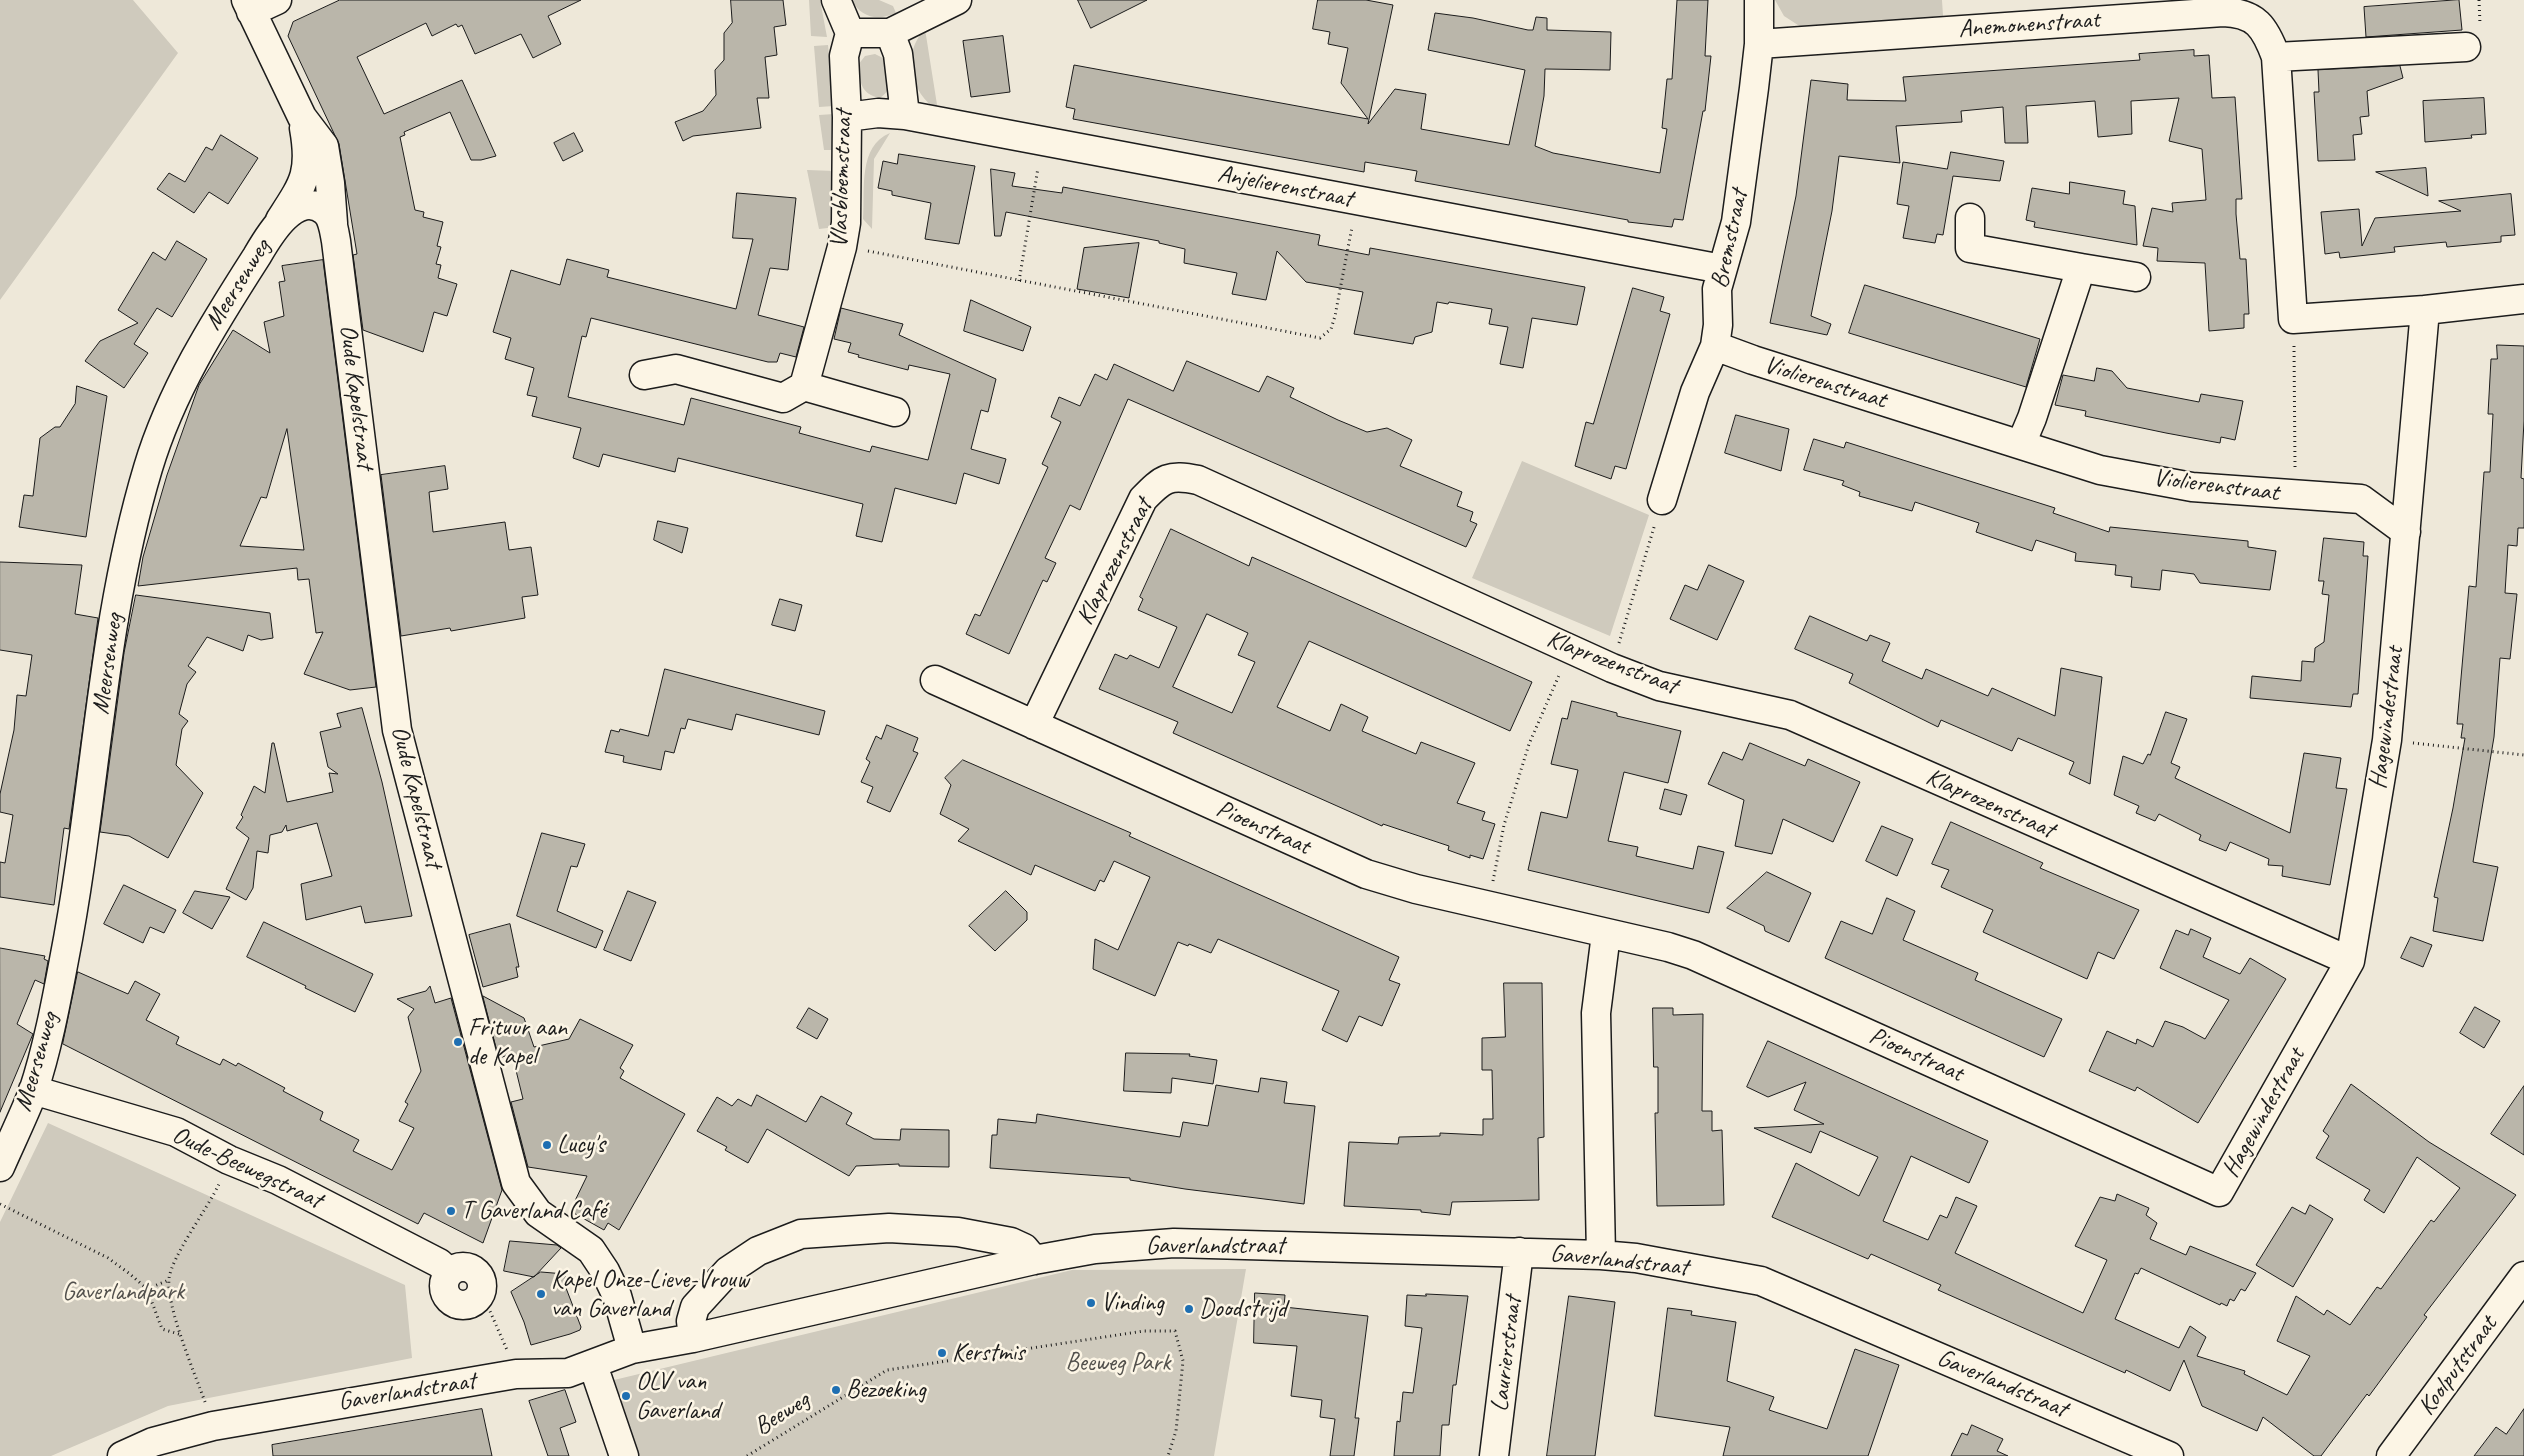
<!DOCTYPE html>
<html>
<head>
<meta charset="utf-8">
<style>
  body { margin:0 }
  canvas { display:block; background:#eee8d9 }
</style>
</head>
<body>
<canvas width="2524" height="1456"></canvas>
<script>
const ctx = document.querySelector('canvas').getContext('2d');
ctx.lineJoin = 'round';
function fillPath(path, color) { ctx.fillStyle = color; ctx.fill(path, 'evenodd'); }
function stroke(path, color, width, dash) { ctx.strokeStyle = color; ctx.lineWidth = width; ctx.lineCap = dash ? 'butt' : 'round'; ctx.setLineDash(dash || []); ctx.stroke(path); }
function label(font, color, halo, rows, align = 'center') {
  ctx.font = font + ' Caveat,sans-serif'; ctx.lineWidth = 5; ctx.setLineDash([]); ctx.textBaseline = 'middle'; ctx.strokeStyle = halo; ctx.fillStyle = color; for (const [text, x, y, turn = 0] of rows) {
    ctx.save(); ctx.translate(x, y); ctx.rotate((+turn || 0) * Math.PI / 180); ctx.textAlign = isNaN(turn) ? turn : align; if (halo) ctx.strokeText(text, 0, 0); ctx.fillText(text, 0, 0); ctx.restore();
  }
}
fillPath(new Path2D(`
  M0,0H133L178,53L0,300Z
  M809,0H820L827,37L811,36Z
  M852,0H879L893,6L896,13C878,21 861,18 852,0Z
  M1775,0H1942L1943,16L1898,21L1801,27L1784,16Z
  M925,29L938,111C910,92 901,54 925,29Z
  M828,45L834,106L819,107L814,46Z
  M875,54L885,59C891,73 895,88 880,98C861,94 860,83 858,65L865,56Z
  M834,114L835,150H824L819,115Z
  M890,133L874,159L872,229L863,219C865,189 858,146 890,133Z
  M807,170L835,171L836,227L819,229Z
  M1522,461L1649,515L1610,636L1472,578Z
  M48,1123L405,1285L412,1358L168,1406L51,1456H0V1222Z
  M1246,1269L1214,1456H639L614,1380L1072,1270Z`), '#cfcabd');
const building = new Path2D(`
  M340,0H581L548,16L561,44L533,58L521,34L475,54L462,25L458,27L456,24L432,36L426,23L357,57L384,114L462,80L496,156L481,160H471L450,112L404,132L405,135L400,137L415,210L424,212L423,217L443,222L437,246L441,247L436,264L441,265L438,278L457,284L447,316L434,312L423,352L363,330L353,255L357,254L339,144L288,36L293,22Z
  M731,0H783L786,25L774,27L777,55L765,57L769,98H757L761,128L693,136L683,141L675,122L703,111L716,95L715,70L724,60V33L732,23Z
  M1078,0H1147L1091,28Z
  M1318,0H1366L1393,5L1368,124L1395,89L1426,94L1421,129L1509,145L1525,70L1428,50L1435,13L1473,18L1528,30H1533L1536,17L1547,18V30L1611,32L1610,70L1545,69L1544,96L1535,146L1553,153L1660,173L1667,129L1662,128L1667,79H1672L1677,0H1708L1705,56H1711L1705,111H1703L1683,220L1674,219L1672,227L1628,222V220L1415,181L1417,171L1365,162L1364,172L1073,119L1075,109L1066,107L1074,65L1368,119L1341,83L1348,48L1328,44L1330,32L1313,29Z
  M2459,0L2462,30L2366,37L2364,7Z
  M1003,36L1010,92L971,97L963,41Z
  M2194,50V56L2209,55L2212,98L2235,97L2242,199H2236V214L2240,259H2246L2249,314H2244V328L2209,331L2205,263L2157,261L2158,248L2143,246L2152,208L2173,212L2172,203L2206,200L2202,149L2169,141L2179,98L2131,101L2132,134L2098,137L2095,101L2056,104L2026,106L2028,143H2005L2003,107L1961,111L1962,122L1896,126L1900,163L1839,156L1832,211L1811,316L1831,324L1827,335L1770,323L1796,196L1811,80L1848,84L1847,100L1906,101L1903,77L2140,60L2139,54Z
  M2400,66L2403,78L2367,91L2369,116L2360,117L2362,134L2353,135L2355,160L2318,161L2314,92H2319L2318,70Z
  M2484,98L2486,134L2471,135L2472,138L2425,142L2423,101Z
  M574,133L583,151L563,161L554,143Z
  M221,135L258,158L228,204L209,192L194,213L157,189L169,173L185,182L206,147L212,150Z
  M1951,152L2004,161L2000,181L1953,176L1943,235L1937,234L1935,243L1903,238L1909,206L1897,204L1903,162L1947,169Z
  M899,154L975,166L959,244L925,239L931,203L892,195V191L878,188L883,161L897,164Z
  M2426,168L2428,196L2376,172Z
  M991,169L1015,173L1012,186L1062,193L1063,187L1320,235L1318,245L1369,255L1370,248L1585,287L1577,325L1532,318L1523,368L1500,364L1508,327L1489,324L1492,309L1449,302L1448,304L1437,302L1432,332L1415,337L1413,344L1354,334L1363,292L1306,282L1277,251L1266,300L1232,294L1237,273L1184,263L1185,249L1159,243V241L1006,212L1001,236H995Z
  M2070,182L2125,191L2123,204L2135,206L2137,245L2034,227L2035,222L2026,220L2032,188L2069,194Z
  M737,193L796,198L788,270L770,268L758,315L804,327L796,357L780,353L777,362H768L591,318L586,337L582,336L568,397L684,425L691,398L801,427L799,433L870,452L872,446L928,460L950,374L909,365L908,370L858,357L859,355L848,352L851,343L834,339L841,308L903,324L899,335L996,379L988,412L981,410L971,449L1006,459L999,484L964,473L956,504L895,488L882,542L856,536L863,504L678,458L675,472L603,454L599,467L573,458L581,428L532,416L537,397L527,395L534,368L505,359L511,338L493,332L511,270L560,285L567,259L609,270L607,277L736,309L753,239L733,238Z
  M2511,194L2515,235L2501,236V242L2447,247L2446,242L2394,247L2395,252L2340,258L2339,252L2325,254L2321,212L2359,209L2362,246L2375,218L2461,211L2439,201Z
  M177,241L207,259L172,317L157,308L134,344L148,353L124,388L85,361L100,341L138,323L118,310L153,252L165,260Z
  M1139,243L1129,298L1077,289L1084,248Z
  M323,260L376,687L350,690L304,674L323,632L316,633L309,579L298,580L297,568L138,586L143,557L167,475L199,385L233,330L270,353L264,322L284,316L279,282L285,281L282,266ZM287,429L304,550L240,546L261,497L266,498Z
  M1865,285L2040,339L2026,387L1849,333Z
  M1633,288L1664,297L1660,311L1670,314L1626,469L1615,466L1611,479L1575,466L1586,422L1593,424Z
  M971,300L1031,327L1023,351L964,331Z
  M2497,345L2524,346V421L2521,478L2524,479V528H2518L2517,546L2508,545L2505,593L2517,594L2510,659L2500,658L2494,737L2473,862L2498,867L2483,941L2433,931L2438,898L2434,897L2453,808L2465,738H2461L2463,724H2457L2469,586L2476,587L2484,472H2490L2493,414H2488L2491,359H2497Z
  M1187,361L1259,392L1267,376L1294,388L1290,397L1338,420L1367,432L1387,428L1412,440L1400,466L1462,492L1457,506L1473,512L1470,521L1477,524L1466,547L1128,399L1080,510L1070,505L1045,558L1056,563L1047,582L1043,580L1009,654L966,634L975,614L980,616L1048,467L1042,464L1061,422L1051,417L1059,397L1080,406L1095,374L1107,380L1114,364L1173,391Z
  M2097,368L2112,371L2127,388L2199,402L2201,394L2243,401L2235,440L2221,437L2220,443L2166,433L2085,416L2086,411L2055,405L2063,375L2094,381Z
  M77,386L107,396L86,537L19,527L24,495L33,496L40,438L55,427H60L75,404Z
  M1736,415L1789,429L1781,471L1725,453Z
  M1814,439L1844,448L1846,442L2055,508L2053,513L2109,532L2110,527L2248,541V547L2276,551L2270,590L2200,583L2194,574L2162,570L2160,590L2131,587L2132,577L2115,575L2116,565L2075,561L2076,553L2036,540L2032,551L1976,532L1979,523L1915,502L1912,511L1859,496L1860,492L1842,485L1844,481L1804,470Z
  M445,466L448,489L429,492L433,532L505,522L509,550L531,547L538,595L522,597L525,618L451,631L450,628L401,636L381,475Z
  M658,521L688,528L682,553L654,540Z
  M1171,529L1249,566L1252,557L1532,682L1510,731L1309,641L1277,707L1330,731L1341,704L1368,717L1362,731L1416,754L1421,742L1475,763L1457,803L1485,812L1482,820L1495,824L1483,859L1470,855V858L1448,850L1449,846L1383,824L1382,826L1173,733L1178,722L1099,689L1115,654L1127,659L1130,655L1159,668L1177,627L1138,610L1143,599L1140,597ZM1207,614L1248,633L1238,655L1255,662L1232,713L1173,687Z
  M2324,538L2364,542L2363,556H2368L2358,694H2353L2351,707L2250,698L2252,676L2301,681L2302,661L2314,662L2315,648L2324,642L2329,595L2322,594L2324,581H2319Z
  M0,562L82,565L75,614L98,618L69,829L64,828L54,905L0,897V862L5,863L13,815L0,812V794L14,730L17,695L26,696L32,655L0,650Z
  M1709,565L1744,581L1717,640L1670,619L1685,585L1697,590Z
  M136,595L270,613L273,638L261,640L248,635L243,651L207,637L188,666L196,672L187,684L179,714L188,721L182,729L176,765L203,793L168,858L129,836L100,832L124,653Z
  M780,599L802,605L795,631L772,625Z
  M1810,616L1867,641L1870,635L1890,643L1882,661L1922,679L1926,669L1988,696L1992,688L2055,716L2061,668L2102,677L2090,784L2069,774L2074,762L2018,738L2012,751L1941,720L1938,727L1849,683L1853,674L1795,649Z
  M665,669L825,711L819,735L736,714L732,730L688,719L685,729L681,728L674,753L665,751L661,770L623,762L624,756L605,752L611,730L619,732L620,729L648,736Z
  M1572,701L1617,713V716L1681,731L1668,783L1624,772L1608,841L1638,847L1636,856L1693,869L1698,846L1724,852L1709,913L1528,870L1541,812L1567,818L1578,770L1551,764L1562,718L1567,719Z
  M362,708L382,782L412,916L365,923L361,906L306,920L301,884L332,876L317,823L287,831L286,825L282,832L270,835L268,853L257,851L253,888L246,900L226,889L249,838L236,828L243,817L241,815L254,786L265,793L272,743H274L287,802L333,792L329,773L338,774L328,767L320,732L341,727L337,714Z
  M2166,712L2187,719L2171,763L2180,767L2175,778L2290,833L2304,753L2341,758L2336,788L2347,789L2330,885L2282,876L2283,866L2268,865L2269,859L2230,842L2226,851L2199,840L2201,835L2159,814L2155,821L2136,813L2139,806L2114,795L2123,756L2143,764L2148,754L2150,755Z
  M887,725L918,738L913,751L918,753L890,812L867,802L873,787L861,782L870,762L866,759L876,736L881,739Z
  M1750,743L1805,766L1808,759L1860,782L1833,842L1783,819L1772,854L1735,846L1744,800L1708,784L1723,752L1742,760Z
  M963,760L1131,833L1129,836L1399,957L1389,980L1400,984L1382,1026L1359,1016L1347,1042L1322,1030L1339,991L1218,939L1211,953L1189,944L1188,946L1178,942L1155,996L1093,969L1095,939L1118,950L1150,877L1114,861L1104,882L1100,880L1095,891L1035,865L1031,875L958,841L969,829L940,814L951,785L945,778Z
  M1665,789L1687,795L1681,815L1660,809Z
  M1951,822L2043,863L2040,868L2139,910L2114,959L2098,952L2087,979L1983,932L1993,910L1941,887L1949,870L1932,864Z
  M1882,826L1913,839L1897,876L1866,861Z
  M542,833L585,844L577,867L571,866L557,911L603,931L596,948L517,916Z
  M1767,872L1811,893L1789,942L1765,931L1764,926L1727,908Z
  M124,885L176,910L164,933L150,927L143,943L104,924Z
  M195,891L230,897L212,929L183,913Z
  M628,891L656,902L631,961L604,950Z
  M1006,891L1027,912V920L995,951L969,926Z
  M1887,898L1915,911L1903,940L1978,973L1975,980L2062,1019L2044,1057L1825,958L1841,921L1872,934Z
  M264,922L373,974L355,1012L305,988L306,986L247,957Z
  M510,924L519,967H516L518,977L483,987L469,935Z
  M2191,929L2211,938L2203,957L2240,974L2250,958L2286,979L2198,1123L2137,1087L2135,1091L2089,1071L2107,1031L2136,1044L2137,1039L2153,1047L2165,1021L2183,1027L2205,1039L2229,1000L2160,968L2176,930L2188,935Z
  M2411,937L2432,945L2423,967L2401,958Z
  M0,948L45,956L44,959L48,961L44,984L35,980L17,1024L33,1034L0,1112Z
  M78,972L128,994L135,981L160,994L146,1020L179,1037L176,1044L220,1065L223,1059L236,1066L238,1063L285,1088L283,1091L323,1112L320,1120L359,1140L353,1151L392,1170L414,1128L399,1121L408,1104L405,1102L421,1071L408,1017L414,1009L397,999L426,991L430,986L435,1003L451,998L502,1190L483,1243L424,1213L418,1224L63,1044Z
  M1504,983H1542L1544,1137L1538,1138L1539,1200L1452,1202L1450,1215L1421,1212V1210L1344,1206L1349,1142L1398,1144L1399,1137L1440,1136V1133L1483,1135V1119H1493L1492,1070H1482V1038L1505,1037Z
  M483,996L524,1018L534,1047L569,1039L580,1019L633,1045L620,1068L624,1071L620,1078L685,1114L619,1230L608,1223L604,1230L570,1211L587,1176L528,1167L511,1102L523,1099L512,1054L499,1058Z
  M2475,1007L2500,1021L2484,1048L2460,1033Z
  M809,1008L828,1019L817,1039L797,1028Z
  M1653,1008H1673V1015L1703,1014L1702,1111H1712V1131L1722,1130L1724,1205L1657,1206L1655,1113H1658V1067H1654Z
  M1768,1041L1988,1141L1969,1183L1911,1156L1883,1221L1928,1240L1940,1215L1947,1218L1956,1197L1977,1206L1955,1253L2083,1313L2107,1260L2075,1246L2100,1197L2115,1201L2117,1194L2149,1208L2146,1215L2157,1223L2150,1239L2186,1255L2190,1246L2256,1273L2245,1291L2241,1289L2234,1301L2230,1299L2227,1306L2221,1303L2220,1305L2141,1268L2138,1274L2135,1273L2115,1319L2179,1348L2190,1326L2206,1337L2197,1356L2245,1371L2244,1374L2287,1395L2310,1356L2277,1341L2296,1296L2324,1315L2327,1310L2350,1325L2377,1287L2381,1289L2431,1220L2434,1222L2460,1188L2417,1157L2384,1213L2364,1200L2370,1190L2316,1158L2329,1136L2323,1131L2351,1084L2429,1142L2516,1195L2424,1315L2427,1317L2369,1396L2367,1394L2321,1456H2314L2263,1417L2257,1431L2202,1406L2184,1360L2170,1391L2126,1370L2125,1373L1938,1290L1941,1285L1871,1254L1868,1259L1772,1217L1796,1163L1859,1196L1878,1157L1820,1131L1811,1153L1754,1128L1824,1124L1794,1110L1806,1082L1768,1097L1747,1087Z
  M1126,1053L1190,1054L1189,1056L1217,1060L1213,1084L1172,1078L1171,1093L1124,1091Z
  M1261,1078L1287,1082L1284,1103L1315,1106L1304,1204L1185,1189L1130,1180V1178L990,1168L992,1135H997L998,1119L1036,1123L1037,1114L1180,1137L1183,1122L1208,1126L1216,1085L1258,1092Z
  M2524,1086V1155L2491,1134Z
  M757,1095L806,1122L821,1096L852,1113L846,1124L874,1139L900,1140L901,1129L949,1130V1167L899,1166V1164L856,1166L849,1176L767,1129L748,1163L725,1150L727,1147L697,1131L717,1097L732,1106L738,1099L751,1106Z
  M2310,1205L2333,1219L2293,1287L2256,1265L2292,1207L2305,1214Z
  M510,1241L557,1245L561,1248L534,1277L504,1271Z
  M541,1272L565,1274L566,1288L581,1327L580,1330L570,1334L531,1345L524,1322L511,1292Z
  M1255,1293L1285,1295L1284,1307L1368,1316L1355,1418H1359L1354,1456H1330L1335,1419L1320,1417L1322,1400L1291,1396L1297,1346L1254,1343Z
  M1426,1294L1468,1296L1456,1385H1453L1449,1425H1442L1440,1456H1394L1397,1421L1400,1422L1403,1392L1413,1393L1422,1328L1405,1326L1407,1295L1426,1296Z
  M1569,1296L1615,1302L1595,1456H1547Z
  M1668,1308L1692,1311L1691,1315L1736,1322L1727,1381L1774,1397L1769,1410L1827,1429L1855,1349L1899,1365L1868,1456H1723L1730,1427L1655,1416Z
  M565,1390L576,1422L560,1428L569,1456H548L529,1401Z
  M482,1409L492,1456H273L272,1445Z
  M2524,1409V1456H2474L2496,1427L2506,1434Z
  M1972,1425L2003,1439L1997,1451L2008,1456H1951L1962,1433L1967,1435Z`);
fillPath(building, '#bab6aa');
stroke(building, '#1c1c1c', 1);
const minor = new Path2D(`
  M246,0L302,117L324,146L330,183L333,223
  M251,12L277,0
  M850,33H890L957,0
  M890,33L898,54L905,115
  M1759,44L2223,12C2256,13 2265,27 2276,57L2293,319L2425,310
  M2276,57L2466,47
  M847,117L878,113L905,115L1722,269
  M1970,218V248L2081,268
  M280,220C304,183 312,173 304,128
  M1715,346L1753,360L2100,470L2192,487L2361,499L2406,532
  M644,375L676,369L783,398L804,386L842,247L846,223L847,117L844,56L850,33L836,0
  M804,386L895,412
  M2021,444L2032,418L2081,268L2136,277
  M1662,500L1695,392L1715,346L1718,325L1717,289L1736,222L1754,88L1759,44V0
  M935,680L1366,874L1416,889L1668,947L1693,955L2219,1192L2350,961L2387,740L2425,310L2524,299
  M1034,725L1143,499C1163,478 1169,474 1198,480L1612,668L1659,686L1790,715L2350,961
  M33,1090L176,1132L229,1160L278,1180L439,1263L449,1272
  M0,1167C11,1142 23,1117 33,1092C47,1050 56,1003 64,960C96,797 100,628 148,468C171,391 214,323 257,256C268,237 296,188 325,211C333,218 334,231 336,241L397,730L516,1183L538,1213L591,1250L605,1271L617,1296L632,1349
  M1601,1255L1596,1013L1606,934
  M444 1286a19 19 0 1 1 38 0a19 19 0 1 1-38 0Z
  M693,1338L691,1321L695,1307L728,1271L758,1251L801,1234L889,1228L958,1232L1011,1242L1024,1248L1034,1260
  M593,1365L624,1456
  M122,1456L153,1442L213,1426L516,1374L568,1373L632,1349L693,1338L1034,1260L1095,1249L1174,1243L1601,1255L1636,1258L1761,1281L2169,1456
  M1494,1456L1519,1252
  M2391,1456L2524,1276`);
stroke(minor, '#1c1c1c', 31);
stroke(new Path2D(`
  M2479,0L2480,24
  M868,251L1320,338L1331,329L1335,316L1352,227
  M1019,281L1038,168
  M2294,346L2295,467
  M1619,643L1655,524
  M2413,743L2524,755
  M1493,881L1504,825L1529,744L1560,673
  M0,1204L108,1258L130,1274L147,1289L162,1329L182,1335
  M147,1289L169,1280
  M482,1293L507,1350
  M205,1402C195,1374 166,1306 169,1279C171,1257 208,1208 219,1184
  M747,1456L887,1370L1144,1331H1175L1183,1361L1176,1431L1168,1456`), '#1c1c1c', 3, [1, 4]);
stroke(minor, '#fcf5e5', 28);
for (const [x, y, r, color] of [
  [458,1042,5,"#1f6fb2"],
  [547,1145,5,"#1f6fb2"],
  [451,1211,5,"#1f6fb2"],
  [541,1294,5,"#1f6fb2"],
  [1091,1303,5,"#1f6fb2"],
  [1189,1309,5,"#1f6fb2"],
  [942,1353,5,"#1f6fb2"],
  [836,1390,5,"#1f6fb2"],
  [626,1396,5,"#1f6fb2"]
]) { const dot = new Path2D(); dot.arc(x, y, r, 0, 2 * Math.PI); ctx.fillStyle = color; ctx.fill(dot); stroke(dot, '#fcf5e5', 2); }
label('25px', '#1c1c1c', '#fcf5e5', [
  ["Anemonenstraat",2029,25,-4],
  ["Vlasbloemstraat",842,179,-88],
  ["Anjelierenstraat",1285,187,11],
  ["Bremstraat",1730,239,-78],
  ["Meersenweg",238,285,-58],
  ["Violierenstraat",1825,383,17],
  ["Oude Kapelstraat",356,397,83],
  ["Violierenstraat",2216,486,7],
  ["Klaprozenstraat",1115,562,-63],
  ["Klaprozenstraat",1612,663,21],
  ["Meersenweg",108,664,-82],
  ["Hagewindestraat",2387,718,-83],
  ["Oude Kapelstraat",416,797,76],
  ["Klaprozenstraat",1990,804,24],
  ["Pioenstraat",1263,828,24],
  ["Pioenstraat",1916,1055,24],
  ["Meersenweg",37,1062,-74],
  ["Hagewindestraat",2264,1113,-61],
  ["Oude-Beewegstraat",247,1168,25],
  ["Gaverlandstraat",1215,1246],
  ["Gaverlandstraat",1619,1261,6],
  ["Laurierstraat",1507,1354,-83],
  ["Koolputstraat",2458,1366,-54],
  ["Gaverlandstraat",2002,1384,23],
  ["Gaverlandstraat",407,1392,-9],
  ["Beeweg",782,1414,-32]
]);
label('25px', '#1c1c1c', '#fcf5e5', [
  ["Frituur aan",468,1028],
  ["de Kapel",468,1057],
  ["Lucy's",557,1145],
  ["T Gaverland Café",461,1211],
  ["Kapel Onze-Lieve-Vrouw",551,1280],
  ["van Gaverland",551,1309],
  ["Vinding",1101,1303],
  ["Doodstrijd",1199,1309],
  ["Kerstmis",952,1353],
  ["OLV van",636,1382],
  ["Gaverland",636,1411],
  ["Bezoeking",846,1390]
], 'left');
label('25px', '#52504c', '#fcf5e5', [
  ["Gaverlandpark",123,1292],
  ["Beeweg Park",1118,1363]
]);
</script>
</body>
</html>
